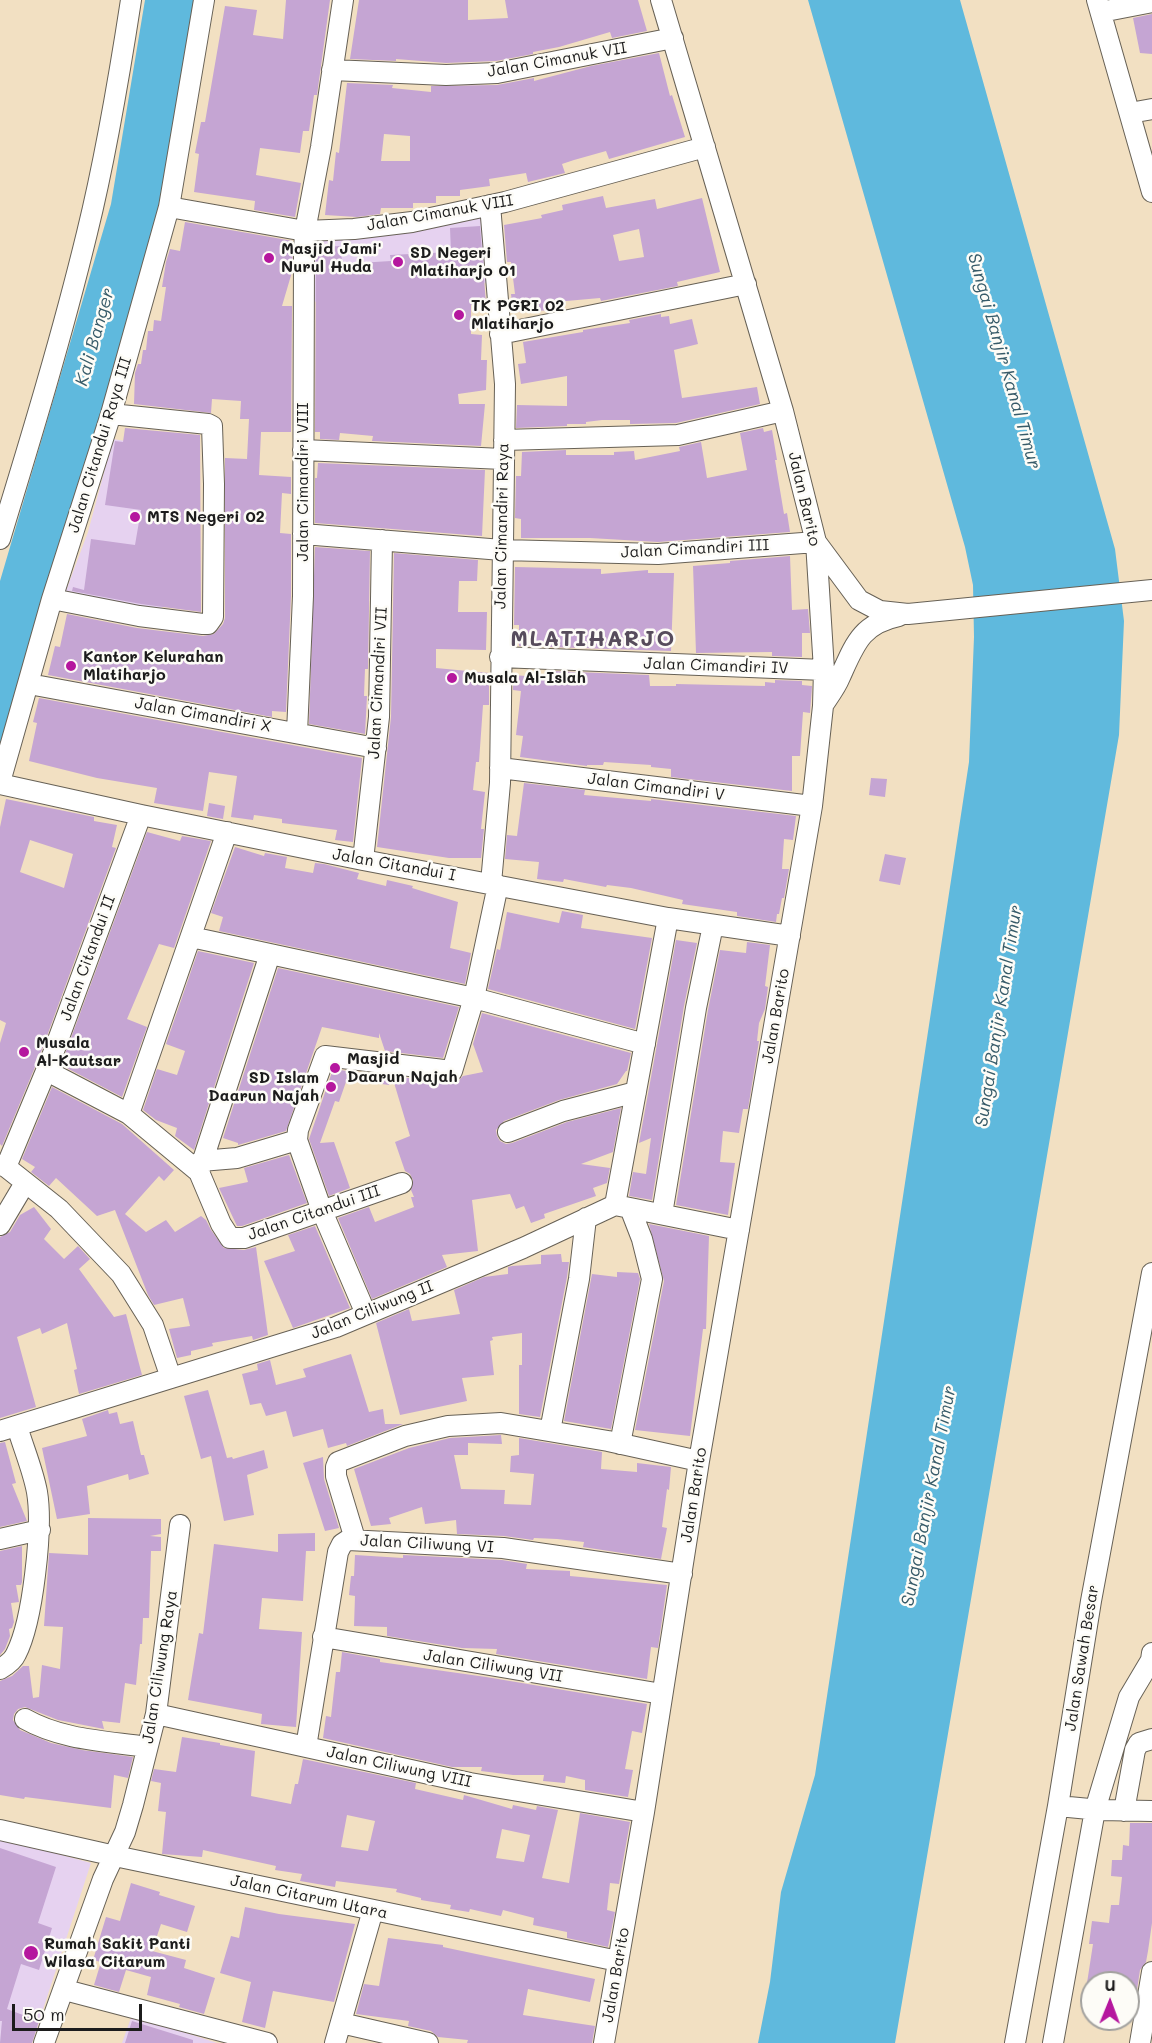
<!DOCTYPE html>
<html>
<head>
<meta charset="utf-8">
<style>
  body { margin:0 }
  #map { position:relative; width:1152px; height:2043px; overflow:hidden; background:#f2e0c2; font-family:Mali,sans-serif }
  canvas { display:block }
  .north { position:absolute; left:1080px; top:1971px; width:60px; height:60px; box-sizing:border-box; background:#fdfcf7; border:2px solid #a3a29f; border-radius:50%; rotate:1deg; font-size:16px; font-weight:700; line-height:24px; text-align:center; color:#1c1c1c }
  .north::after { content:''; display:block; margin:auto; width:21px; height:27px; background:#b5179e; clip-path:polygon(50% 0,100% 100%,50% 72%,0 100%) }
  .scale { position:absolute; left:12px; top:2004px; width:130px; height:27px; box-sizing:border-box; border:3px solid #1c1c1c; border-top:0; padding-left:8px; font-size:18px; line-height:21px; white-space:nowrap; color:#1c1c1c; -webkit-text-stroke:4px #fdfcf7; paint-order:stroke }
</style>
</head>
<body>
<div id="map">
<canvas width="1152" height="2043"></canvas>
<div class="north">U</div>
<div class="scale">50 m</div>
</div>
<script>
const ctx = document.querySelector('canvas').getContext('2d');
ctx.lineJoin = 'round';
function fillPath(path, color) { ctx.fillStyle = color; ctx.fill(path, 'evenodd'); }
function stroke(path, color, width, dash) { ctx.strokeStyle = color; ctx.lineWidth = width; ctx.lineCap = dash ? 'butt' : 'round'; ctx.setLineDash(dash || []); ctx.stroke(path); }
function label(font, color, halo, rows, align = 'center') {
  ctx.font = font + ' Mali,sans-serif'; ctx.lineWidth = 5; ctx.setLineDash([]); ctx.textBaseline = 'middle'; ctx.strokeStyle = halo; ctx.fillStyle = color; for (const [text, x, y, turn = 0] of rows) {
    ctx.save(); ctx.translate(x, y); ctx.rotate((+turn || 0) * Math.PI / 180); ctx.textAlign = isNaN(turn) ? turn : align; if (halo) ctx.strokeText(text, 0, 0); ctx.fillText(text, 0, 0); ctx.restore();
  }
}
fillPath(new Path2D(`
  M483,213L491,282L368,299L308,302V237Z
  M113,439L151,445L163,603L161,615L64,596L88,532Z
  M0,1838L91,1863L32,2043H0Z
  M132,2015L217,2043H122Z`), '#e6d2f0');
fillPath(new Path2D(`
  M145,0H195L161,213L136,291L26,672H21L18,680L22,683L0,750V581L111,204Z
  M808,0H960L1115,549L1124,621L1119,735L895,2043H758L770,1982L781,1892L815,1775L969,762L974,637L973,585L965,547Z`), '#5fb9dd');
fillPath(new Path2D(`
  M286,0H330L317,95H314L309,131H303L300,153L260,148L256,175L301,183L295,217L254,210L255,201L194,192L199,154L195,153L201,122H205L225,6L257,10L253,35L283,39Z
  M359,0H468V20L508,18L505,0H638L647,31L612,38L610,32L559,47L533,52V54L496,61L446,63L396,59V61L350,59Z
  M1152,14V54L1140,53L1133,18Z
  M659,53L670,96L672,95L685,137L609,159L606,151L574,160L562,164L565,173L528,182L526,173L489,179L490,186L460,190V196H436V203H413V208H381L380,214L357,217L325,215L329,180L333,181L336,152L339,153L347,83L393,85L392,88L431,92V86L497,85L534,78V81L591,66ZM384,134L410,136V161H381Z
  M603,196L606,208L655,199L657,209L702,198L720,272L677,282L678,286L601,301L600,298L555,302L556,310L513,312L511,294H515L511,262H507L504,225L542,218L541,215L563,210L562,205ZM639,229L644,257L619,261L613,235Z
  M185,222L293,241L292,272L282,306H292L291,432H261L259,475L291,477V494L282,493L280,533L291,534V596L286,712L272,711V717L48,675L55,646L60,647L67,614L137,628L203,636L214,634L223,624L225,618V458L247,459L249,419H240L241,401L212,399L211,413L134,404L135,373L138,364H141L143,350H146L148,331H153L154,320L161,321L166,287H162L166,262L170,249L180,251Z
  M480,226L486,304L471,305V334L482,335L481,360H487L486,390L458,394L459,404H485L481,446L372,441L373,436L340,433L339,440L320,439V432H315L316,247L341,246L342,264L391,261L390,255L451,252L450,228Z
  M661,314V317L669,316L670,324L692,319L698,344L674,350L682,398L757,387L760,404L676,423L630,424V420H602L586,422V424H567V426L516,428L517,405L567,406V376L521,384L518,364L526,363L523,342L583,332V330L630,323L629,320Z
  M125,428L200,435L201,612L141,604L72,591L73,587L84,590L91,539L135,545L141,510L105,505L115,441L123,442Z
  M763,428L764,432L772,430L777,460H775L784,514L787,513L790,532L658,542L590,538H521V519L515,518L516,476H521L522,452L566,450V455H614V452L634,451L635,460L680,451L679,447L701,442L707,478L747,470L740,433Z
  M318,463L485,470L482,536L315,523V478H317Z
  M315,547L370,551L368,669H365L364,696H367L365,734L309,724Z
  M394,553L478,560L477,581H459L458,612H487L486,650L436,649V668L489,673V705H483L479,762H476L473,790L485,792L481,829H484L481,858H449L377,847L391,717Z
  M790,556L792,610L808,609L810,633H802V657L772,656V652L696,653L693,566L730,563V561Z
  M515,567L601,569V574L648,570V573H674L671,651L519,646V625H514Z
  M552,671L649,675L650,686H676V684L765,686V682L775,683V680L802,681V685L812,686L810,713L803,712L800,756H792V791L671,777V769L651,767V765L604,762L603,765H587V766L520,757L523,736L516,735L521,691L513,690V675L552,678Z
  M39,698L362,758L353,842L335,840L337,830L282,823V819L254,815L253,820L231,817L237,776L209,772L203,811L154,803L157,788L97,778L29,761L37,723L33,722Z
  M871,778L887,779L885,797L869,795Z
  M524,783L585,790L584,795L651,801V799L668,801L796,816L793,840L784,839L782,869H789L784,898H782L779,914H777L776,922L737,916V912L682,904L683,900L631,888L607,885L606,887L564,879L563,882L537,879L539,862L505,859L507,835L517,836Z
  M6,799L94,817V821L117,825L112,847L116,848L40,1055L2,1146L0,1144V1043L6,1023L0,1020V827ZM30,840L73,854L64,888L20,872Z
  M209,803L225,806L223,819L207,816Z
  M147,832L180,841L182,836L211,841L174,948L159,944L127,1019L147,1027L122,1097L61,1065Z
  M235,847L264,856L265,853L287,857L285,868L313,873L315,863L324,864L359,873L357,879L386,886L387,880L413,886L412,888L458,902L450,948L471,953L465,984L219,931L223,917L211,913Z
  M885,854L906,858L900,885L879,881Z
  M562,911L583,915L581,928L652,938L635,1029L488,989L497,949L500,950L507,912L559,923Z
  M676,940L697,943L684,1006L652,1200L629,1196L633,1172L646,1174L651,1138L639,1143Z
  M747,942L770,945L765,986L768,987L765,1009L759,1023L757,1041H759L748,1109H743L739,1133L723,1131L720,1162L735,1163L728,1215L676,1205L708,1010L720,950L746,953Z
  M198,951L254,963L194,1150L175,1136L177,1128L156,1120L143,1110L157,1069L177,1075L185,1051L166,1044Z
  M278,968L459,1007L443,1058L385,1051L379,1033V1038L322,1027L286,1131L238,1145V1143L223,1138Z
  M482,1013L631,1053L627,1071H626L617,1084L559,1100L504,1121L496,1130L497,1136L500,1141L506,1144L512,1143L567,1122L621,1108L613,1152L581,1164L610,1168L607,1183L593,1188L596,1196L544,1214L545,1218L531,1223L524,1206L516,1209L510,1194L472,1200L478,1251L442,1255L447,1267L372,1299L338,1218L369,1207L375,1222L414,1207L411,1197H414L411,1190L413,1180L410,1174L405,1171L395,1142L410,1136L392,1076L451,1083L457,1082L463,1076L483,1072L473,1044Z
  M333,1069L391,1077L389,1085L347,1079L339,1102L335,1101L320,1143L334,1142L350,1188L329,1196L309,1139Z
  M52,1087L122,1124L174,1170L164,1181L159,1176L125,1214L146,1232L166,1220L175,1232L201,1216L206,1220L211,1230L224,1248L244,1250L256,1247L268,1335L253,1340L252,1336L212,1343L213,1346L191,1351V1355L177,1358L169,1329L190,1326L183,1298L154,1305L148,1295L115,1210L97,1216L56,1178L49,1186L31,1172L35,1167L22,1159Z
  M289,1155L307,1203L242,1226H237L219,1188L248,1182L244,1168Z
  M34,1207L51,1229L44,1239L64,1259L78,1246L90,1259L79,1269L114,1317L126,1314L142,1375L79,1394L74,1370L77,1369L67,1323L42,1334L40,1328L17,1337L36,1407L0,1418V1237L10,1232L20,1215Z
  M649,1224L709,1236L706,1329H703L690,1436L635,1430L664,1281Z
  M315,1226L350,1308L293,1328L264,1261L295,1251L288,1235Z
  M561,1254L562,1262H569L567,1277L540,1417L519,1414V1365H522V1333L492,1337L493,1340L490,1341L494,1375L462,1378L467,1401L400,1415L376,1323L409,1309L412,1321L460,1314L454,1290L484,1277L508,1274V1267L512,1266L541,1264V1255Z
  M617,1272L638,1273L640,1279L611,1429L564,1421L592,1274L617,1277Z
  M351,1354L369,1412L383,1409L385,1424H403L347,1446L346,1443L328,1448L323,1429L293,1437L286,1411L266,1416L261,1403L250,1405L242,1374L258,1370L257,1364L270,1360L276,1385L306,1377L303,1369Z
  M208,1390L227,1458L232,1457L233,1459L264,1450L268,1468L247,1475L254,1515L224,1521L211,1456L201,1459L184,1396Z
  M108,1410L109,1414L117,1412L120,1424L133,1421L141,1455H144L149,1474L129,1480L128,1474L87,1486L90,1514L57,1519L42,1448L87,1436L82,1419Z
  M501,1435L502,1444L468,1443V1455H454L461,1489L505,1490L504,1504L531,1505L534,1474L510,1472L511,1456L519,1455V1438L602,1452L601,1469L637,1472V1463L671,1467L669,1490L667,1489L662,1527L667,1528L661,1559L583,1547L584,1542L557,1539L534,1538L533,1540L504,1536L457,1534L456,1520L425,1524L422,1507L389,1518L391,1524L371,1526L354,1469L409,1448L450,1438Z
  M5,1442L16,1483L12,1484L27,1521L0,1527V1443Z
  M323,1457L324,1479L339,1528L325,1531L303,1463Z
  M88,1518L161,1519V1534L150,1536L161,1537V1551H151L149,1618H143L142,1644H140L136,1685L125,1683L120,1723L102,1721L104,1729L58,1720L25,1707L18,1709L14,1714L13,1720L20,1730L51,1743L82,1750L133,1757L128,1778L114,1775L111,1808L25,1797L24,1799L0,1795V1681L12,1676L23,1666H29L33,1698L39,1697L42,1665L60,1669L63,1627L44,1626L49,1553L88,1555Z
  M315,1533V1551H306L303,1601L262,1598L259,1629L302,1632L296,1727L261,1724L262,1714L188,1700L199,1633L203,1634L214,1544L278,1552V1534Z
  M22,1546V1582L21,1585H16L19,1602L11,1603L14,1622L12,1628L9,1629L10,1636L5,1649L0,1655V1551Z
  M355,1555L403,1558V1555L502,1560L527,1564L526,1569L570,1571V1576L667,1585L658,1648L651,1647L647,1679L496,1654L497,1649L462,1648L387,1636V1627L354,1626L355,1596L349,1595L351,1576H354Z
  M342,1652L380,1659V1662L486,1677L647,1704L642,1733L632,1731L625,1769L633,1770L628,1797L585,1790V1780L566,1776L565,1783L543,1781L544,1775H513L481,1771L482,1767H452L323,1738L326,1716L331,1717L336,1672H340Z
  M182,1737L220,1743V1745L255,1751L251,1796L291,1804L295,1784H298L303,1759L416,1783L415,1789L463,1800L464,1795L512,1809L513,1805L536,1810L537,1806L558,1810L542,1878L569,1883L580,1813L630,1822L619,1884L610,1883L607,1910L615,1912L608,1947L567,1938V1932L533,1925L534,1918L503,1910L501,1916L470,1909L469,1912L450,1909L451,1905L421,1900V1898L396,1892L397,1889L336,1881L335,1887L300,1881L302,1874L275,1870L276,1866L203,1850L202,1857L162,1854L166,1812L158,1811L161,1783L151,1781L154,1769L176,1772ZM347,1815L375,1821L368,1851L341,1847ZM502,1829L530,1835L524,1862L496,1858Z
  M1130,1823H1152V1923L1148,1951L1146,1962L1140,1970L1134,2009L1128,2008V1983H1087L1093,1944H1089L1092,1921L1109,1923L1111,1905H1119L1122,1877L1111,1876L1112,1860H1122L1123,1845L1129,1846Z
  M0,1848L56,1867L38,1923L52,1928L39,1970L21,1964L7,2009L39,2021L32,2043H0L2,2021H0Z
  M131,1883L160,1892L159,1895L195,1906L187,1932L161,1924L152,1951L186,1960L184,1968L215,1978L204,2014L179,2007L180,2004L147,1995L151,1977L126,1970L119,1992L94,1985L101,1962L93,1960L106,1917L120,1921Z
  M245,1907L279,1914L355,1924L334,2002L273,1991L265,2028L242,2022L251,1982L220,1973L231,1936L239,1938Z
  M388,1938L443,1945V1947L595,1979L590,2002L528,1989L523,2015L595,2026L592,2043H467L468,2040L438,2037L431,2031L408,2026L409,2021L356,2014L364,1984L379,1986Z
  M132,2021L193,2040V2043H125Z`), '#c5a5d3');
const minor = new Path2D(`
  M1097,0L1152,192
  M1101,12L1152,2
  M332,70L446,75L497,73L673,38
  M1130,113L1152,109
  M490,205L505,384L500,783L491,883
  M169,207L305,231L354,229L412,222L505,202L705,147
  M500,334L746,284
  M504,440L678,435L783,411
  M303,450L503,459
  M303,534L502,550L658,554L816,542L859,600L880,611L908,614L1152,590
  M0,539C31,438 62,336 87,233C106,156 119,78 131,0
  M52,599L139,616L203,624H208L213,617L214,484L212,426L208,424L111,414
  M500,657L824,670
  M29,684L376,748
  M823,705C829,696 836,687 840,677C855,644 861,624 899,616
  M297,733L303,596L304,252L305,231L321,147L343,0
  M500,768L812,806
  M0,782L52,599L111,414L169,207L204,0
  M0,784L141,815L363,860L668,918L790,936
  M363,860L379,717L382,540
  M191,937L474,998L645,1044
  M47,1071L129,1114L199,1172L221,1224L230,1238H244L402,1183
  M129,1114L227,832
  M508,1132L563,1111L636,1092
  M201,1161L237,1158L297,1140
  M0,1165L6,1167L59,1209L121,1274L153,1325L171,1378
  M6,1167L51,1059L141,815
  M199,1172L270,954
  M615,1205L668,918
  M662,1214L696,1008L713,925
  M0,1225L25,1183
  M366,1314L322,1211L297,1140L298,1130L325,1056L452,1071L474,998L498,885
  M0,1431L336,1327L523,1248L615,1205L739,1230
  M550,1431L579,1279L586,1218
  M620,1444L652,1279L642,1239L630,1208
  M0,1539L40,1530
  M355,1539L336,1476V1467L338,1462L405,1436L448,1426L501,1423L608,1441L699,1461
  M323,1637L662,1694
  M0,1669C7,1665 13,1661 16,1654C33,1621 43,1528 37,1492C33,1470 23,1447 17,1426
  M156,1714L470,1783L644,1812
  M25,1719C62,1740 106,1741 147,1747
  M306,1747L338,1552L342,1544L348,1540L503,1548L682,1574
  M1058,1806L1100,1810L1152,1811
  M1124,1811L1135,1750L1139,1743L1152,1739
  M0,1830L115,1856L618,1961
  M65,1990L267,2043
  M341,2023L428,2043
  M44,2043L103,1879L125,1832L133,1805L156,1714L180,1525
  M335,2043L373,1910
  M604,2043L644,1812L699,1461L812,806L823,706L824,670L816,542L783,411L661,0
  M1015,2043L1058,1806L1091,1601L1152,1273
  M1053,2043L1095,1810L1129,1697L1151,1660L1152,1653
  M1140,2043L1152,1972`);
stroke(minor, '#676156', 22);
stroke(minor, '#fff', 20);
for (const [x, y, r, color] of [
  [269,258,6,"#b5179e"],
  [398,262,6,"#b5179e"],
  [459,315,6,"#b5179e"],
  [135,517,6,"#b5179e"],
  [71,666,6,"#b5179e"],
  [452,678,6,"#b5179e"],
  [24,1052,6,"#b5179e"],
  [335,1068,6,"#b5179e"],
  [331,1087,6,"#b5179e"],
  [31,1953,8,"#b5179e"]
]) { const dot = new Path2D(); dot.arc(x, y, r, 0, 2 * Math.PI); ctx.fillStyle = color; ctx.fill(dot); stroke(dot, '#fdfcf7', 2); }
label('16px', '#1c1c1c', '#fdfcf7', [
  ["Jalan Cimanuk VII",557,60,-10],
  ["Jalan Cimanuk VIII",440,213,-10],
  ["Jalan Citandui Raya III",100,445,-73],
  ["Jalan Cimandiri VIII",303,482,-90],
  ["Jalan Barito",804,499,77],
  ["Jalan Cimandiri Raya",502,526,-89],
  ["Jalan Cimandiri III",695,549,-3],
  ["Jalan Cimandiri IV",716,666,2],
  ["Jalan Cimandiri VII",378,683,-87],
  ["Jalan Cimandiri X",203,715,10],
  ["Jalan Cimandiri V",656,787,7],
  ["Jalan Citandui I",394,865,10],
  ["Jalan Citandui II",88,958,-70],
  ["Jalan Barito",776,1016,-80],
  ["Jalan Citandui III",314,1213,-19],
  ["Jalan Ciliwung II",372,1310,-22],
  ["Jalan Barito",694,1495,-81],
  ["Jalan Ciliwung VI",427,1544,3],
  ["Jalan Sawah Besar",1082,1658,-81],
  ["Jalan Ciliwung VII",493,1666,9],
  ["Jalan Ciliwung Raya",160,1667,-81],
  ["Jalan Ciliwung VIII",399,1767,12],
  ["Jalan Citarum Utara",309,1897,12],
  ["Jalan Barito",616,1975,-80]
]);
label('bold 16px', '#1c1c1c', '#fdfcf7', [
  ["Masjid Jami'",281,249],
  ["Nurul Huda",281,267],
  ["SD Negeri",410,253],
  ["Mlatiharjo 01",410,271],
  ["TK PGRI 02",471,306],
  ["Mlatiharjo",471,324],
  ["MTS Negeri 02",147,517],
  ["Kantor Kelurahan",83,657],
  ["Mlatiharjo",83,675],
  ["Musala Al-Islah",464,678],
  ["Musala",36,1043],
  ["Al-Kautsar",36,1061],
  ["Masjid",347,1059],
  ["Daarun Najah",347,1077],
  ["SD Islam",319,1078,"right"],
  ["Daarun Najah",319,1096,"right"],
  ["Rumah Sakit Panti",44,1944],
  ["Wilasa Citarum",44,1962]
], 'left');
label('italic 18px', '#375b69', '#fdfcf7', [
  ["Kali Banger",95,337,-74],
  ["Sungai Banjir Kanal Timur",1004,361,74],
  ["Sungai Banjir Kanal Timur",999,1016,-81],
  ["Sungai Banjir Kanal Timur",929,1496,-79]
]);
ctx.letterSpacing = '1.5px';
label('bold 22px', '#574c5c', '#fdfcf7', [
  ["MLATIHARJO",593,639]
]);
ctx.letterSpacing = '0px';
</script>
</body>
</html>
